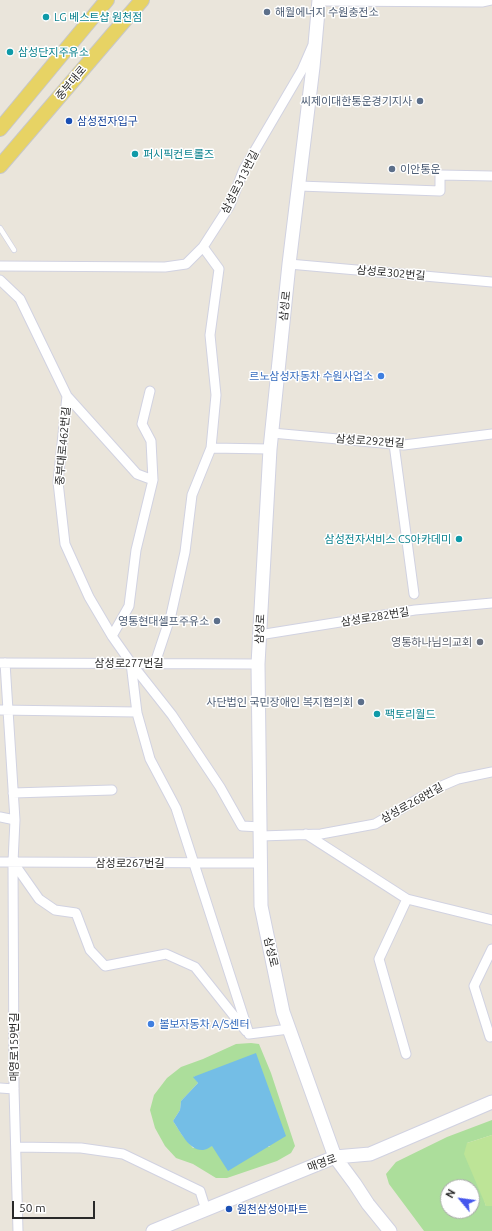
<!DOCTYPE html>
<html>
<head>
<meta charset="utf-8">
<style>
  body { margin:0 }
  #map { position:relative; width:492px; height:1231px; overflow:hidden; background:#eae5db; font-family:Ubuntu,sans-serif }
  canvas { display:block }
  .north { position:absolute; left:440px; top:1179px; width:40px; height:40px; box-sizing:border-box; background:#fff; border:1px solid #a9a9a9; border-radius:50%; rotate:299deg; font-size:11px; font-weight:700; line-height:16px; text-align:center; color:#292929 }
  .north::after { content:''; display:block; margin:auto; width:14px; height:18px; background:#4556ed; clip-path:polygon(50% 0,100% 100%,50% 72%,0 100%) }
  .scale { position:absolute; left:12px; top:1201px; width:83px; height:18px; box-sizing:border-box; border:2px solid #292929; border-top:0; padding-left:5px; font-size:12px; line-height:14px; white-space:nowrap; color:#292929; -webkit-text-stroke:3px #fff; paint-order:stroke }
</style>
</head>
<body>
<div id="map">
<canvas width="492" height="1231"></canvas>
<div class="north">N</div>
<div class="scale">50 m</div>
</div>
<script>
const ctx = document.querySelector('canvas').getContext('2d');
ctx.lineJoin = 'round';
function fillPath(path, color) { ctx.fillStyle = color; ctx.fill(path, 'evenodd'); }
function stroke(path, color, width, dash) { ctx.strokeStyle = color; ctx.lineWidth = width; ctx.lineCap = dash ? 'butt' : 'round'; ctx.setLineDash(dash || []); ctx.stroke(path); }
function label(font, color, halo, rows, align = 'center') {
  ctx.font = font + ' Ubuntu,"Noto Sans KR",sans-serif'; ctx.lineWidth = 3; ctx.setLineDash([]); ctx.textBaseline = 'middle'; ctx.strokeStyle = halo; ctx.fillStyle = color; for (const [text, x, y, turn = 0] of rows) {
    ctx.save(); ctx.translate(x, y); ctx.rotate((+turn || 0) * Math.PI / 180); ctx.textAlign = isNaN(turn) ? turn : align; if (halo) ctx.strokeText(text, 0, 0); ctx.fillText(text, 0, 0); ctx.restore();
  }
}
fillPath(new Path2D(`
  M251,1043L259,1044L271,1073L295,1146L291,1153L277,1161L227,1178H216L193,1164L176,1158L165,1146L155,1128L150,1110L154,1095L167,1078L181,1067L203,1059L236,1044ZM194,1076L270,1147L212,1146L193,1148L182,1135L173,1121L180,1110L181,1101L198,1083Z
  M492,1120V1135L467,1143L486,1206H492V1231H424L389,1184L386,1174L396,1162L447,1137ZM448,1187H472V1211H448Z`), '#acde9b');
fillPath(new Path2D(`
  M492,1135V1206H486L464,1154L467,1143Z`), '#bde497');
fillPath(new Path2D(`
  M256,1053L286,1136L228,1171L212,1146C210,1147 206,1150 203,1150C189,1151 180,1131 173,1121L180,1110L181,1101L198,1083L193,1077Z`), '#74bee6');
const lane = new Path2D(`
  M0,228L14,250`);
const street = new Path2D(`
  M319,1L482,2L492,0
  M299,186L440,191V175L492,176
  M289,264L492,282
  M0,266L165,267L186,264L203,247L230,205L244,169L302,70L312,47
  M0,280L20,299L67,396L58,482L65,544L89,597L112,636L131,663L172,715L220,787L242,826L261,827
  M150,391L142,424L151,441L153,480
  M67,396L137,474L153,480L136,550L129,606L112,636
  M272,433L404,445L492,434
  M394,444L414,594
  M211,448L270,449
  M259,635L415,610L492,603
  M0,663L258,664
  M5,663L15,820L13,862L14,1089L18,1231
  M131,663L137,713L150,759L176,808L249,1034L289,1029
  M155,663L171,615L185,552L192,495L211,448L216,395L210,335L219,269L203,247
  M0,710L137,712
  M13,793L112,790
  M0,817L15,820
  M306,834L407,899L492,920
  M261,836L321,834L375,824L437,788L458,779L492,772
  M0,862L260,863
  M13,862L39,899L55,910L76,913L90,950L105,966L166,954L195,967L246,1031
  M490,1037L474,986L492,949
  M406,1054L379,959L407,899
  M0,1088L14,1089
  M16,1147L81,1148L123,1154L200,1191L206,1210`);
const secondary = new Path2D(`
  M319,0L313,67L289,264L270,449L258,664L261,906L283,1012L335,1157L355,1184L368,1204L390,1231
  M153,1231L335,1157L370,1154L492,1102`);
const primary = new Path2D(`
  M0,129L107,0
  M0,166L142,0`);
stroke(lane, '#d1d2e1', 6);
stroke(street, '#d1d2e1', 11);
stroke(secondary, '#d1d2e1', 15);
stroke(primary, '#c7c7c7', 16);
stroke(lane, '#fff', 4.5);
stroke(street, '#fff', 9);
stroke(secondary, '#fff', 13);
stroke(primary, '#e7d364', 14);
for (const [x, y, r, color] of [
  [267,12,4,"#5c6f8a"],
  [46,17,4,"#0f9aa8"],
  [10,52,4,"#0f9aa8"],
  [420,101,4,"#5c6f8a"],
  [69,121,4,"#1a4fb4"],
  [135,154,4,"#0f9aa8"],
  [392,169,4,"#5c6f8a"],
  [381,376,4,"#3f7fe0"],
  [459,539,4,"#0f9aa8"],
  [217,621,4,"#5c6f8a"],
  [480,642,4,"#6b7280"],
  [361,702,4,"#5c6f8a"],
  [377,714,4,"#0f9aa8"],
  [151,1024,4,"#3f7fe0"],
  [229,1209,4,"#1a4fb4"]
]) { const dot = new Path2D(); dot.arc(x, y, r, 0, 2 * Math.PI); ctx.fillStyle = color; ctx.fill(dot); stroke(dot, '#fff', 1.5); }
label('11px', '#4e5e75', '#fff', [
  ["해월에너지 수원충전소",275,12,"left"],
  ["씨제이대한통운경기지사",412,101],
  ["이안통운",400,169,"left"],
  ["영통현대셀프주유소",209,621],
  ["사단법인 국민장애인 복지협의회",353,702]
], 'right');
label('11px', '#0d838f', '#fff', [
  ["LG 베스트샵 원천점",54,17],
  ["삼성단지주유소",18,52],
  ["퍼시픽컨트롤즈",143,154],
  ["삼성전자서비스 CS아카데미",451,539,"right"],
  ["팩토리월드",385,714]
], 'left');
label('11px', '#292929', '#fff', [
  ["중부대로",71,83,-50],
  ["삼성로313번길",240,182,-63],
  ["삼성로302번길",391,273,5],
  ["삼성로",285,306,-84],
  ["삼성로292번길",370,441,4],
  ["중부대로462번길",63,446,-85],
  ["삼성로282번길",375,617,-9],
  ["삼성로",260,629,-87],
  ["삼성로277번길",129,663],
  ["삼성로268번길",412,803,-29],
  ["삼성로267번길",130,863],
  ["삼성로",271,952,77],
  ["매영로159번길",14,1047,-90],
  ["매영로",322,1163,-20]
]);
label('11px', '#164399', '#fff', [
  ["삼성전자입구",77,121],
  ["원천삼성아파트",237,1209]
], 'left');
label('11px', '#366cbe', '#fff', [
  ["르노삼성자동차 수원사업소",373,376],
  ["볼보자동차 A/S센터",159,1024,"left"]
], 'right');
label('11px', '#5b616d', '#fff', [
  ["영통하나님의교회",472,642]
], 'right');
</script>
</body>
</html>
